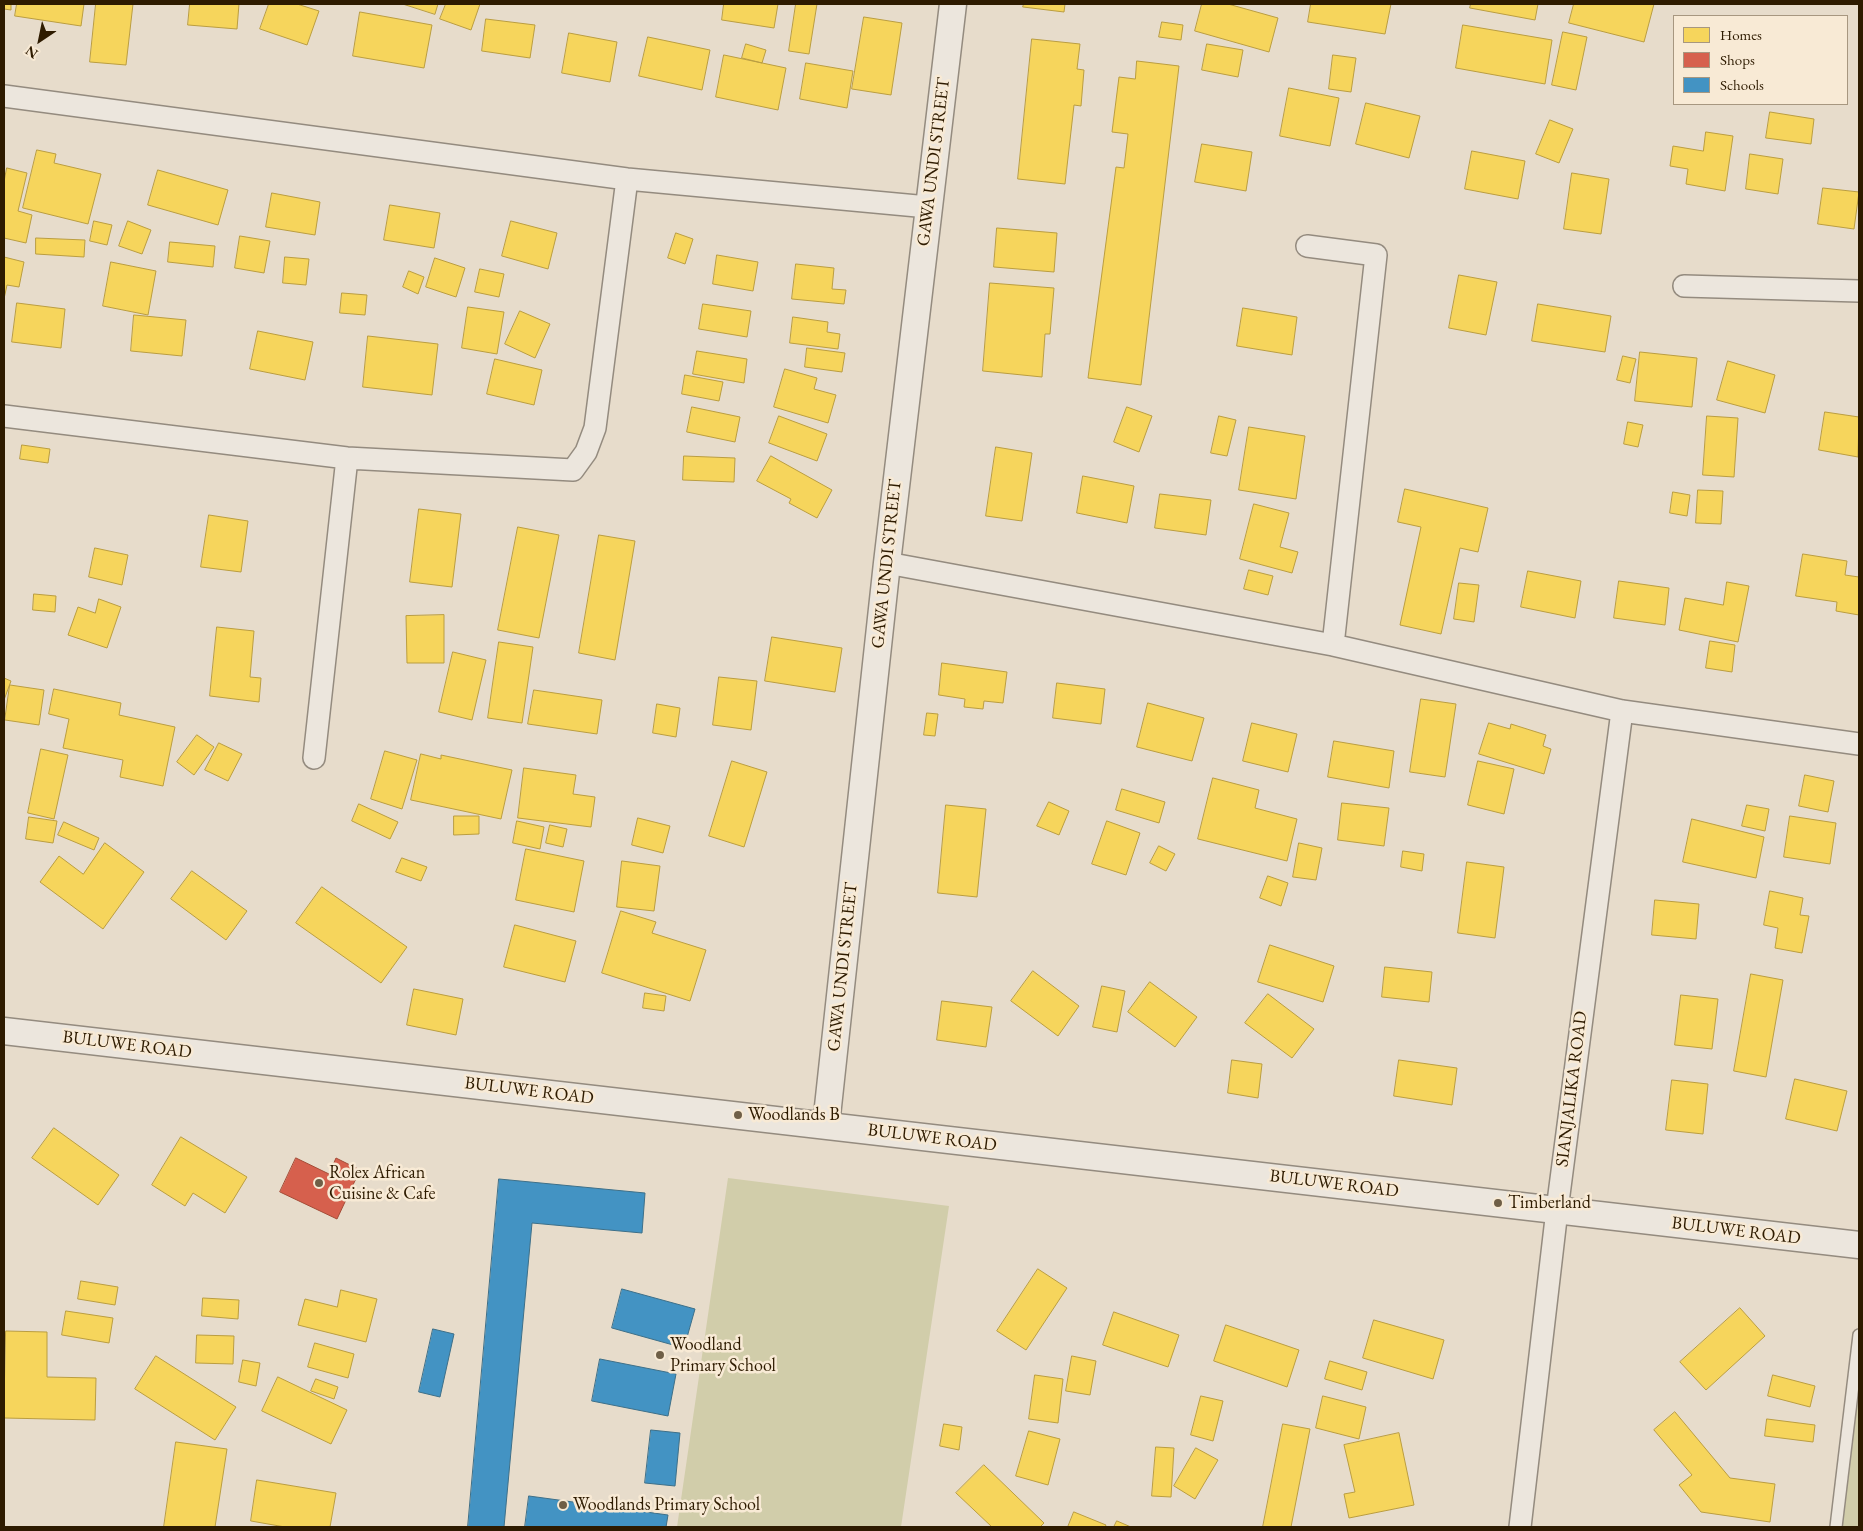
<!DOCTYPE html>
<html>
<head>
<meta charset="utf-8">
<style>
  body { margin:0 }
  #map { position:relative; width:1863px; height:1531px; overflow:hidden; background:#e7dccb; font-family:"EB Garamond",serif }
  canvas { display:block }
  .frame { position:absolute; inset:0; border:5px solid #2e1b00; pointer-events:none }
  .legend { position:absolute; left:1673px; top:15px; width:175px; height:90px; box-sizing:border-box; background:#f8ead5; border:1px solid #a79780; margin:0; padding:6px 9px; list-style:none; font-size:15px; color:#2e1b00 }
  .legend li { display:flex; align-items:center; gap:10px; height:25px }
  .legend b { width:25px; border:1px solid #a79780 }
  .north { position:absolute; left:15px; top:15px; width:50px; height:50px; -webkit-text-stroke:4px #f8ead5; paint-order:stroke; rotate:214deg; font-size:14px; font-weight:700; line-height:20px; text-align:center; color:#2e1b00 }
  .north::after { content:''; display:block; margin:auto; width:18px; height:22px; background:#2e1b00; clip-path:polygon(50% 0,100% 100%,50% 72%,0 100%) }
</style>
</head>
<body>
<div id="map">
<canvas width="1863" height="1531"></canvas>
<div class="frame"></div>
<ul class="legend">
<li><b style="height:14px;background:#f6d55c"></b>Homes</li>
<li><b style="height:14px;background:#d6604d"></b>Shops</li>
<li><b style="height:14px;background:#4393c3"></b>Schools</li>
</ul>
<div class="north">N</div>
</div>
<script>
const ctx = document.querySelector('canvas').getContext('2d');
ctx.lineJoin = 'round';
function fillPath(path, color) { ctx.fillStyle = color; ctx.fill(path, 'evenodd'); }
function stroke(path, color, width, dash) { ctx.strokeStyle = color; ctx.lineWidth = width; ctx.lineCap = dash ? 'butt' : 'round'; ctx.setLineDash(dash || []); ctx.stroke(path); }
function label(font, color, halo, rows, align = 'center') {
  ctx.font = font + ' "EB Garamond",serif'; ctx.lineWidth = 5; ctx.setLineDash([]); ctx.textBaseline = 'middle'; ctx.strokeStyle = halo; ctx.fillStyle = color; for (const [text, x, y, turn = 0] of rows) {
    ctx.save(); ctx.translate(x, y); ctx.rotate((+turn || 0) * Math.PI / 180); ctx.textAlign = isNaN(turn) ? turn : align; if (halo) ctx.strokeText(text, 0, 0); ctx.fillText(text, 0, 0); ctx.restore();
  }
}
fillPath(new Path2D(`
  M728,1178L949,1206L901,1527H677Z
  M1859,1334V1527H1836Z`), '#d1cdaa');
const homes = new Path2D(`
  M4,4H11V10L4,9Z
  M17,4H84L81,26L15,16Z
  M96,4H133L126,65L90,62Z
  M190,4H239L237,29L188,25Z
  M269,4H297L319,11L307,45L260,29Z
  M403,4H438L435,14Z
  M446,4H480L471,30L440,19Z
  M724,4H778L774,28L722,20Z
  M796,4H817L809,54L789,51Z
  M1024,4H1065L1064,12L1023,7Z
  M1202,4H1228L1278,18L1269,52L1195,31Z
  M1311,4H1391L1385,34L1308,22Z
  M1471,4H1538L1535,20L1470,8Z
  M1574,4H1654L1644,42L1569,23Z
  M360,12L432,25L424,68L353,56Z
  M864,17L902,23L891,95L852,89Z
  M486,19L535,25L530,58L482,51Z
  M1162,22L1183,25L1181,40L1159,37Z
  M1463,25L1552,40L1545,84L1456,68Z
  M1563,32L1587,37L1576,90L1552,85Z
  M569,33L617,42L610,82L562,73Z
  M648,37L710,50L702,90L639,76Z
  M1032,39L1080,44L1077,69L1084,70L1081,106L1074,105L1065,184L1018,179Z
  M746,44L766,50L762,63L742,58Z
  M1207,44L1243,50L1238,77L1202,70Z
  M724,55L786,68L778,110L716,97Z
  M1333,55L1356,58L1351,92L1329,89Z
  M1137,61L1179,66L1141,385L1088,378L1116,167L1124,168L1128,134L1112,132L1119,77L1135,79Z
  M806,63L853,71L847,108L800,99Z
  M1289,88L1339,98L1330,146L1280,136Z
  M1366,103L1420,116L1409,158L1356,144Z
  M1770,112L1814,119L1811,144L1766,138Z
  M1550,120L1573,129L1559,163L1536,154Z
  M1706,132L1733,136L1725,191L1686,184L1688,169L1670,166L1673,146L1703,151Z
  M1202,144L1252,152L1246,191L1195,182Z
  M37,150L56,154L54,163L101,174L88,224L23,208Z
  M1472,151L1525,161L1518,199L1465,189Z
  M1750,154L1783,159L1778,194L1746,189Z
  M7,168L27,173L18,211L32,215L26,243L4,238V182Z
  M158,170L228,190L218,225L148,205Z
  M1572,173L1609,179L1601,234L1564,229Z
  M1823,188L1859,192L1854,229L1818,224Z
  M272,193L320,202L315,235L266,227Z
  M390,205L440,213L434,248L384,240Z
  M94,221L112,225L107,245L90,241Z
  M128,221L151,230L142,254L119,246Z
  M511,221L557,233L548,269L502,256Z
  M997,228L1057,233L1054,272L994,267Z
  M676,233L693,239L685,264L668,258Z
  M240,236L270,241L264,273L235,268Z
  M36,238L85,240L84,257L36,254Z
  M170,242L215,246L213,267L168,262Z
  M717,255L758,262L753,291L713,284Z
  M4,257L24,262L19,287L7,285L4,299Z
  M285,257L309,259L306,285L283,283Z
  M435,258L465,268L456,297L426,287Z
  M111,262L156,271L148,315L103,306Z
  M796,264L834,268L832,289L846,290L844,304L792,299Z
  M480,269L504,274L499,297L475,292Z
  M409,271L424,277L418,294L403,287Z
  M1459,275L1497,282L1486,335L1449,328Z
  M990,283L1054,288L1050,334H1045L1042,377L983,371Z
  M342,293L367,295L365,315L340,313Z
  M17,303L65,309L61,348L12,342Z
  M703,304L751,311L747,337L699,329Z
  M1538,304L1611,316L1605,352L1532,341Z
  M468,307L504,312L497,354L462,348Z
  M1243,308L1297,317L1292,355L1237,346Z
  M520,311L550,324L535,358L505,344Z
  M134,315L186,320L182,356L131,351Z
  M793,317L828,322L827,332L840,334L838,349L790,343Z
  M258,331L313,342L305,380L250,369Z
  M368,336L438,344L432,395L363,387Z
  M807,348L845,353L842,372L805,367Z
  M697,351L747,359L744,383L693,374Z
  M1640,352L1697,358L1692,407L1635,401Z
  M1623,356L1636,359L1630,383L1617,380Z
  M495,359L542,370L534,405L487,394Z
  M1728,361L1775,375L1765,413L1717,400Z
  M785,369L817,378L814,389L836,395L828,423L774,407Z
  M685,375L723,382L719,401L682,394Z
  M692,407L740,417L735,442L687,432Z
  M1127,407L1152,416L1139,452L1114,442Z
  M1825,412L1859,417L1858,457L1819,450Z
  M779,416L827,434L817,461L769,443Z
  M1219,416L1236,420L1227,456L1211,453Z
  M1707,416L1738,418L1734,477L1703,475Z
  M1628,422L1643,425L1638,447L1624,444Z
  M1249,427L1305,436L1296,499L1239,490Z
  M22,445L50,449L48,463L20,459Z
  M996,447L1032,453L1022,521L986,516Z
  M684,456L735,458L734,482L683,480Z
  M771,456L832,490L817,518L789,503L791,499L757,481Z
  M1083,476L1134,486L1127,523L1077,513Z
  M1405,489L1488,508L1478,552L1460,548L1441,634L1400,625L1421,527L1398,522Z
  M1698,490L1723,491L1721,524L1696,523Z
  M1673,492L1690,495L1687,516L1670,513Z
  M1160,494L1211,500L1206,535L1155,528Z
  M1254,504L1289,513L1280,547L1298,552L1292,573L1240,559Z
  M419,509L461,514L452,587L410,582Z
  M209,515L248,521L241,572L201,567Z
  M518,527L559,535L539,638L498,630Z
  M599,535L635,541L615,660L579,653Z
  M95,548L128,555L122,585L89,577Z
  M1803,554L1847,561L1845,575L1859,577V615L1836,611L1837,602L1796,596Z
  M1249,570L1273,576L1268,595L1244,589Z
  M1528,571L1581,581L1575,618L1521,607Z
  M1619,581L1669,588L1665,625L1614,618Z
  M1727,582L1749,586L1738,642L1679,630L1685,598L1723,605Z
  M1459,583L1479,585L1474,622L1454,619Z
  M34,594L56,596L55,612L33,610Z
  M99,599L121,607L107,648L68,635L78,607L95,613Z
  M444,615V663H407L406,616Z
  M217,627L254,631L250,677L261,678L259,702L210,696Z
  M772,637L842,648L835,692L765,681Z
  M1710,641L1735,645L1732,672L1706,668Z
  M499,642L533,647L522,723L488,718Z
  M453,652L486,660L472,720L439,712Z
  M942,663L1007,672L1003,703L984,701L983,709L964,707L965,699L939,695Z
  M719,677L757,681L751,730L713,725Z
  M4,678L11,681L4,700Z
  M1057,683L1105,689L1101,724L1053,718Z
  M10,685L44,690L39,725L5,720Z
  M54,689L121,703L119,715L175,727L163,786L120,777L123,760L63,748L69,719L49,714Z
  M534,690L602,700L597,734L528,724Z
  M1421,699L1456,704L1445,777L1410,772Z
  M1148,703L1204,718L1192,761L1137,747Z
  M657,704L680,708L676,737L653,733Z
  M927,713L938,714L935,736L924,735Z
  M1252,723L1297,734L1288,772L1243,761Z
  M1489,723L1510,729L1511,724L1546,735L1543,746L1551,749L1544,774L1479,754Z
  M197,735L214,747L194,775L177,762Z
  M1334,741L1394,751L1389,788L1328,777Z
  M219,743L242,754L228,781L205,770Z
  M41,749L68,755L54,819L28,813Z
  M385,751L417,760L402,809L371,799Z
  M421,754L441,759V755L512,770L501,819L411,800Z
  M732,761L767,772L744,847L709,836Z
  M1478,761L1514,769L1504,814L1468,805Z
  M524,768L576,775L573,794L595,797L591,827L518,818Z
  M1805,775L1834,781L1828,812L1799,806Z
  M1213,778L1259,790L1255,808L1297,819L1287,861L1198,839Z
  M1122,789L1165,802L1159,823L1116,810Z
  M1049,802L1069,811L1059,835L1037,826Z
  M1342,803L1389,808L1384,846L1338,840Z
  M359,804L398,822L390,839L352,821Z
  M946,805L986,809L977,897L938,893Z
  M1747,805L1769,809L1765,831L1742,826Z
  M454,816H479V834L454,835Z
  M1790,816L1836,823L1830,864L1784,857Z
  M29,817L57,821L53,843L26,839Z
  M638,818L670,826L663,853L632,845Z
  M1692,819L1764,837L1756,878L1683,862Z
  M517,821L544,827L540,849L513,843Z
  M1107,821L1140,833L1126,875L1092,864Z
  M64,822L99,838L94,850L58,835Z
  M550,825L567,829L563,847L546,843Z
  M105,843L144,872L103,929L40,882L59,856L83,874Z
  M1299,843L1322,848L1316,880L1293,877Z
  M1159,846L1175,854L1166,871L1150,863Z
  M526,849L584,861L574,912L516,900Z
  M1403,851L1424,854L1422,871L1401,867Z
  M402,858L427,867L421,881L396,872Z
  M622,861L660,866L654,911L617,907Z
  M1467,862L1504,867L1495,938L1458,933Z
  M192,871L247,911L226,940L171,899Z
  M1268,876L1288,883L1281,906L1260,898Z
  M322,887L407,947L381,983L296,923Z
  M1770,891L1803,898L1800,915L1809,916L1802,953L1775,948L1778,928L1764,925Z
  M1655,900L1699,904L1696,939L1652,935Z
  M621,911L656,922L652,933L706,950L690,1001L602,973Z
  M515,925L576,941L565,982L504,967Z
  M1270,945L1334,966L1323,1002L1258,982Z
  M1385,967L1432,972L1429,1002L1382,997Z
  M1033,971L1079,1006L1058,1036L1011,1001Z
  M1751,974L1783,980L1766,1077L1734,1071Z
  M1150,982L1197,1017L1175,1047L1128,1012Z
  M1102,986L1125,991L1117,1032L1093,1027Z
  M414,989L463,999L456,1035L407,1025Z
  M645,993L666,996L664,1011L643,1008Z
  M1268,994L1314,1029L1292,1058L1245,1023Z
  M1681,995L1718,999L1712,1049L1675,1045Z
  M942,1001L992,1007L986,1047L937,1040Z
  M1232,1060L1262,1064L1258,1098L1228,1093Z
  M1399,1060L1457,1068L1452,1105L1394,1096Z
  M1795,1079L1847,1091L1837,1131L1786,1119Z
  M1672,1080L1708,1084L1703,1134L1666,1130Z
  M54,1128L119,1175L98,1205L32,1158Z
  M181,1137L247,1177L225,1213L193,1193L185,1206L152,1185Z
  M1038,1269L1067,1288L1026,1350L997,1331Z
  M81,1281L118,1287L115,1305L78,1299Z
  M341,1290L377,1299L366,1342L298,1325L305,1299L337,1307Z
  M203,1298L239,1300L238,1319L202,1316Z
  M1740,1308L1765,1336L1706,1390L1680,1362Z
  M66,1311L113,1318L109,1343L62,1335Z
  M1114,1312L1179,1335L1168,1367L1103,1345Z
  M1374,1320L1444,1340L1433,1379L1363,1358Z
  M1226,1325L1299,1350L1287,1387L1214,1361Z
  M6,1331L47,1332V1377L96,1378L95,1420L4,1418Z
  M197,1335L234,1336L233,1364L196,1363Z
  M315,1343L354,1354L348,1378L308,1367Z
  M156,1356L236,1407L215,1440L135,1389Z
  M1072,1356L1096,1361L1090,1395L1066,1391Z
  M243,1360L260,1363L256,1386L239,1382Z
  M1330,1361L1367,1372L1362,1390L1325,1379Z
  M1035,1375L1063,1379L1058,1423L1029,1419Z
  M1773,1375L1815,1386L1810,1407L1768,1396Z
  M278,1377L347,1410L331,1444L262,1411Z
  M316,1379L338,1387L334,1399L311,1391Z
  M1201,1396L1223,1401L1213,1441L1191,1435Z
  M1323,1396L1366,1407L1359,1439L1316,1428Z
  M1675,1412L1730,1478L1775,1484L1770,1522L1701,1512L1679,1485L1692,1475L1654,1430Z
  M1767,1419L1815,1425L1813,1442L1765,1436Z
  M944,1424L962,1427L959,1450L940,1446Z
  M1283,1424L1310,1429L1291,1527H1263Z
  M1029,1431L1060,1439L1048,1485L1016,1476Z
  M1399,1433L1414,1505L1349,1518L1344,1494L1355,1492L1344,1445Z
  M176,1442L227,1449L215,1527H164Z
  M1156,1447L1174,1448L1171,1497L1152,1496Z
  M1196,1448L1218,1460L1195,1499L1174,1486Z
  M984,1465L1044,1523L1040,1527H992L956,1493Z
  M257,1480L336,1493L330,1527H285L251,1521Z
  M1074,1512L1106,1525L1105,1527H1068Z
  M1117,1521L1131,1527H1114Z`);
fillPath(homes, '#f6d55c');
stroke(homes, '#ba9d40', 1);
const shops = new Path2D(`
  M296,1158L329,1174L336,1158L360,1170L337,1219L280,1192Z`);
fillPath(shops, '#d6604d');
stroke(shops, '#a44b36', 1);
const schools = new Path2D(`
  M499,1179L645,1193L642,1233L532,1223L504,1527H468Z
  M622,1289L695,1309L684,1348L612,1328Z
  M433,1329L454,1334L440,1397L419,1392Z
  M600,1359L676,1374L668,1416L592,1401Z
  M651,1430L680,1433L675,1486L645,1483Z
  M529,1496L668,1515L666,1527H525Z`);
fillPath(schools, '#4393c3');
stroke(schools, '#3d6f88', 1);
const service = new Path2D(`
  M1836,1527L1859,1335`);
const minor = new Path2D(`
  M4,96L627,179L928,207
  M1307,246L1376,255L1333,645
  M1684,286L1859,291
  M4,416L347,458L573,470L586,452L595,428L627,179
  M887,563L1333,645L1622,711L1859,744
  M314,758L347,458
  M1520,1527L1557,1210L1622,711`);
const tertiary = new Path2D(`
  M4,1031L1859,1245
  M826,1125L887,563L953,4`);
stroke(service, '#948b7f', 14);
stroke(minor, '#948b7f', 24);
stroke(tertiary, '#948b7f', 29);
stroke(service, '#ece6dd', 11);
stroke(minor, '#ece6dd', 21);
stroke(tertiary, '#ece6dd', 26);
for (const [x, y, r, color] of [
  [738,1115,5,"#6f5f47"],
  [319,1183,5,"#6f5f47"],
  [1498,1203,5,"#6f5f47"],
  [660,1355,5,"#6f5f47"],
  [563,1505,5,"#6f5f47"]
]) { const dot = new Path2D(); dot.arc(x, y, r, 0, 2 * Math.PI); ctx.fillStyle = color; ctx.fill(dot); stroke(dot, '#f8ead5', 2); }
label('18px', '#2e1b00', '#f8ead5', [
  ["GAWA UNDI STREET",934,162,-83],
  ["GAWA UNDI STREET",887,564,-84],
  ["GAWA UNDI STREET",843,967,-84],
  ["BULUWE ROAD",127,1045,7],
  ["SIANJALIKA ROAD",1572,1089,-83],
  ["BULUWE ROAD",529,1091,7],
  ["BULUWE ROAD",932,1138,7],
  ["BULUWE ROAD",1334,1184,7],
  ["BULUWE ROAD",1736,1231,7]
]);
label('18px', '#2e1b00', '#f8ead5', [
  ["Woodlands B",748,1115],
  ["Rolex African",329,1173],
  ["Cuisine & Cafe",329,1194],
  ["Timberland",1508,1203],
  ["Woodland",670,1345],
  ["Primary School",670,1366],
  ["Woodlands Primary School",573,1505]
], 'left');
</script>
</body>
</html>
